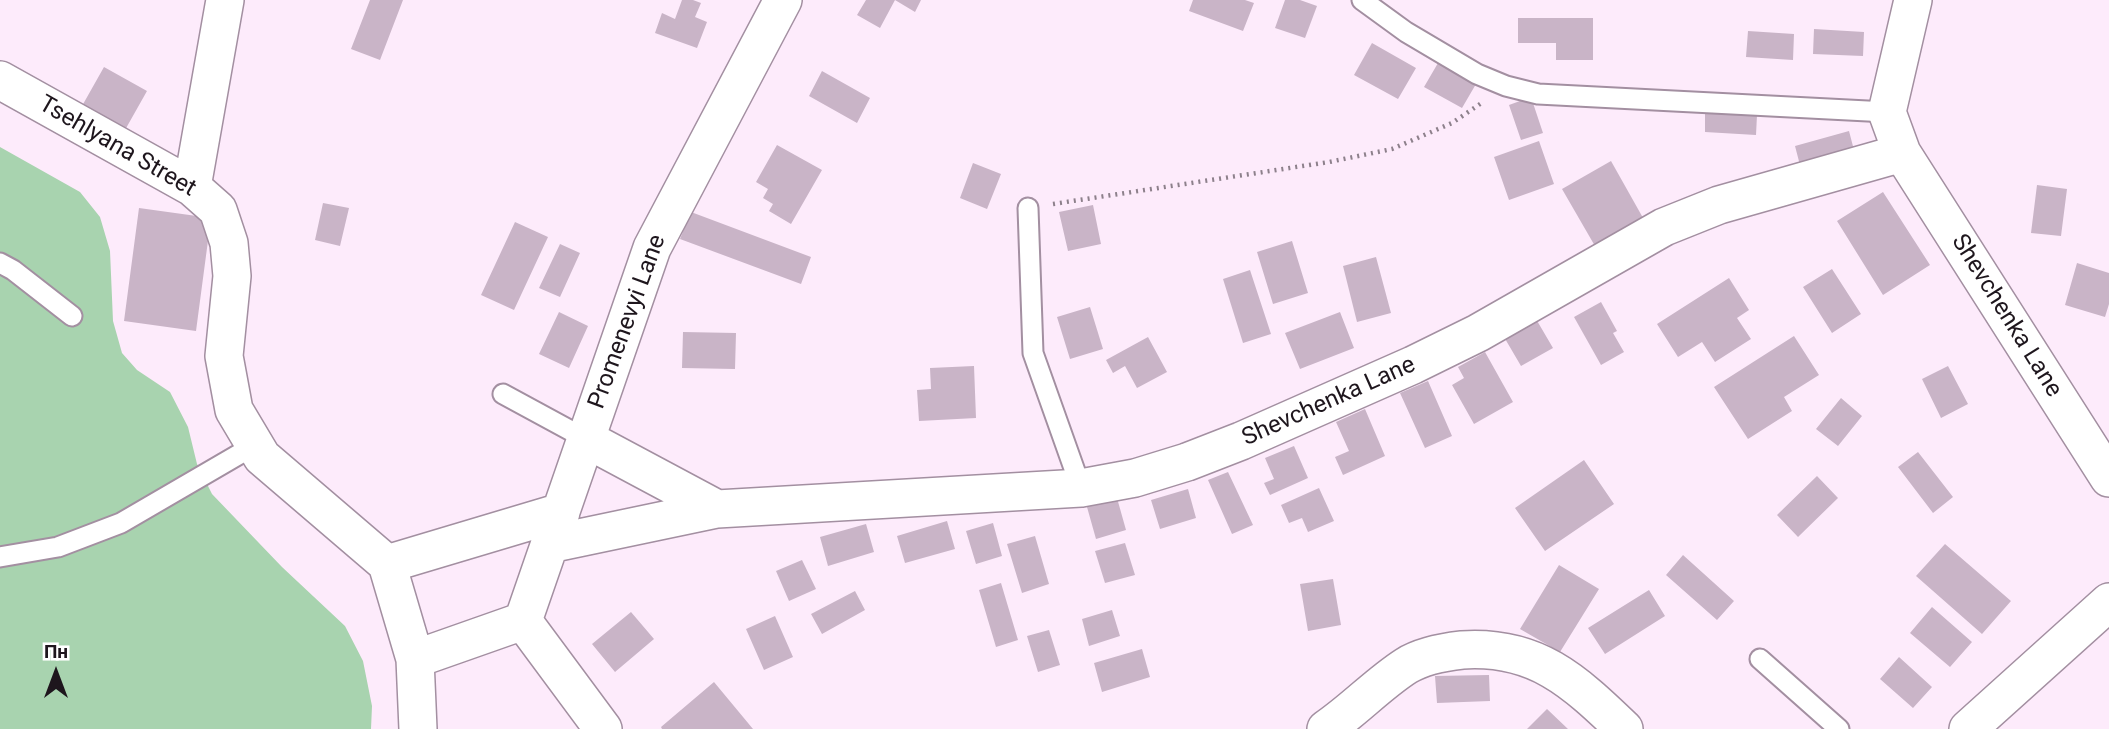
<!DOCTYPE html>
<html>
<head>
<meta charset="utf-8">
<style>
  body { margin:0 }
  #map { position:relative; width:2109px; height:729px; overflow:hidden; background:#fdebfb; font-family:Roboto,sans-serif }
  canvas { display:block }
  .north { position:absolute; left:21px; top:638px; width:70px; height:70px; -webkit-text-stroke:5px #fff; paint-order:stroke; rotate:0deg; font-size:19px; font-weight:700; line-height:28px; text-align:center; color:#1e161d }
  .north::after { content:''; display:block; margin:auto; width:24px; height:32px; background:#1e161d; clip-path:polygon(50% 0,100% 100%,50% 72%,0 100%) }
</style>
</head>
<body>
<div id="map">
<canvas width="2109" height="729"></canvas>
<div class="north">Пн</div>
</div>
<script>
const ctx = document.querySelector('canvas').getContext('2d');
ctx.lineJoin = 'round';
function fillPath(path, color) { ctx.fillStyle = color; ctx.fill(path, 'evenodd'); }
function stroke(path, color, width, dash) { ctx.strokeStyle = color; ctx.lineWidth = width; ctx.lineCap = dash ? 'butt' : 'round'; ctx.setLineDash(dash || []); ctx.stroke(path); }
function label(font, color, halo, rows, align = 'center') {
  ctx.font = font + ' Roboto,sans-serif'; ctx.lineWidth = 5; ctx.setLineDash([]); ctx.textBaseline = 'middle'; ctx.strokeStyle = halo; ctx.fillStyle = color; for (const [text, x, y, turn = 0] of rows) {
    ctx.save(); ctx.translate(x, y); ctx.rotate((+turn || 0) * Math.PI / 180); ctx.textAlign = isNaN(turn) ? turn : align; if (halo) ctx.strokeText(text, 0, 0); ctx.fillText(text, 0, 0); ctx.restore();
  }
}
fillPath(new Path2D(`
  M0,147L80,192L100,217L110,251L113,321L122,353L137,370L170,392L188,427L197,464L212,494L282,567L345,626L363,661L372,706L371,729H0Z`), '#a8d3af');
fillPath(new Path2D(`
  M370,0H403L380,60L351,49Z
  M682,0H693L701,3L695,17L707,22L697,48L655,33L662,13L675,19Z
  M866,0H921L915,12L895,0L880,28L857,15Z
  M1193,0H1245L1254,3L1243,31L1189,11Z
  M1285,0H1300L1317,6L1305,38L1275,28Z
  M1518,18H1593V60H1556V43H1518Z
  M1814,29L1864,32L1863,56L1813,54Z
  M1748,31L1794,34L1793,60L1746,57Z
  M1372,43L1416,68L1398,99L1354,75Z
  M1438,63L1476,84L1462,108L1424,87Z
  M104,67L147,91L125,130L82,106Z
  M822,71L870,98L857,123L809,96Z
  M1531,97L1543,133L1521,140L1509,105Z
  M1705,112L1757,115L1756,135L1705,132Z
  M1849,131L1855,154L1801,169L1795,146Z
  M1539,141L1554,184L1509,200L1494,157Z
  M777,145L822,170L791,224L769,211L773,204L763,198L768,189L756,182Z
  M1611,161L1647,225L1599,253L1562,189Z
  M973,163L1001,174L987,209L960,198Z
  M2037,185L2067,189L2061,236L2031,233Z
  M1883,192L1930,265L1883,295L1837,221Z
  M323,203L349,208L340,246L315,240Z
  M1093,205L1101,244L1068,251L1059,212Z
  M139,208L211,218L196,331L124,321Z
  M691,212L811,257L801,284L680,239Z
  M515,222L548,237L514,310L481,295Z
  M1292,241L1308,293L1273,304L1257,252Z
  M560,244L580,253L560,297L539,288Z
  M1376,257L1391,313L1357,322L1343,266Z
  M2077,263L2109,273V304L2105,317L2065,305Z
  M1832,269L1861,314L1832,333L1803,287Z
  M1250,270L1271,334L1243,343L1223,279Z
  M1729,278L1749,310L1737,318L1751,339L1715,362L1702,342L1678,357L1657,324Z
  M1601,302L1617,331L1613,333L1624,352L1601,365L1574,317Z
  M1090,307L1103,349L1070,359L1057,317Z
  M559,312L588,326L569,368L539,354Z
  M1340,312L1354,348L1300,369L1285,333Z
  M1536,319L1553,348L1521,366L1504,337Z
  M683,332L736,333L735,369L682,368Z
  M1794,336L1819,375L1784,397L1792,411L1748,439L1714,387Z
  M1148,337L1167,372L1137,388L1125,366L1113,373L1106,360Z
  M1485,352L1513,402L1474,424L1452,385L1464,378L1458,367Z
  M974,366L976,418L919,421L917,390L931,389L930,368Z
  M1948,366L1968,404L1941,418L1922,379Z
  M1428,381L1452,436L1425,448L1400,393Z
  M1841,398L1862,416L1838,446L1816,429Z
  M1365,409L1385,456L1343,475L1335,457L1349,451L1336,422Z
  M1294,446L1308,478L1270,495L1264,483L1274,479L1265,458Z
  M1918,452L1953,497L1933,513L1898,467Z
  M1584,460L1614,504L1545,551L1515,508Z
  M1228,472L1253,525L1232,534L1208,480Z
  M1817,476L1838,498L1798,537L1777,515Z
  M1319,488L1334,521L1308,532L1302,518L1289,523L1281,505Z
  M1188,489L1196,518L1160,529L1151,500Z
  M1117,498L1126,530L1096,539L1087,507Z
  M947,521L955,549L905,563L897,536Z
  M993,523L1002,556L976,564L966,531Z
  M866,524L874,552L828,566L820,537Z
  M1035,536L1049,584L1022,593L1007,544Z
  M1125,543L1135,575L1105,583L1095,551Z
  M1945,544L2011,601L1982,634L1916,576Z
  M1683,555L1734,601L1717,620L1666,575Z
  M802,560L816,589L789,601L776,571Z
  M1559,565L1599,589L1560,652L1520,629Z
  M1333,579L1341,625L1308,631L1300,584Z
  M1001,583L1018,640L996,647L979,590Z
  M1649,590L1665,616L1605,654L1588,628Z
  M855,591L865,610L822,634L811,614Z
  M1932,607L1972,642L1950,667L1910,633Z
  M1112,610L1120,636L1089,646L1082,619Z
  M631,612L654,639L615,672L592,644Z
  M775,616L793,657L764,670L746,629Z
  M1049,630L1060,665L1038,672L1027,636Z
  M1142,649L1150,677L1102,692L1094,663Z
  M1899,657L1932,687L1913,708L1880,679Z
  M1489,675L1490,701L1437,703L1435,676Z
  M714,682L753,729H662L661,727Z
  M1547,709L1568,729H1527Z`), '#c9b4c7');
const service = new Path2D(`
  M1362,0L1406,32L1477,74L1506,86L1538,94L1887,112
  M1028,208L1033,353L1081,488
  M0,263L13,270L72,316
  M503,394L586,439
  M0,557L58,547L121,523L255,445
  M1760,659L1839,729`);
const minor = new Path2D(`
  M1913,0L1887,112L1902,153L2109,478
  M0,80L192,187L218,210L229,243L232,276L224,356L234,410L262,457L387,564L415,659L418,729
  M192,187L225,0
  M586,439L717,509
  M550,544L717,509L1081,488L1135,478L1187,462L1241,441L1413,365L1478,333L1664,227L1719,205L1902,153
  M387,564L561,512
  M523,621L652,248L783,0
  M523,621L603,729
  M415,659L523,621
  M1326,729C1354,710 1378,684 1406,666C1422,656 1444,652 1462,650C1536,645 1574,681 1624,729
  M1968,729L2109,602`);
stroke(service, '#a38fa1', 23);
stroke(minor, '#a38fa1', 40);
stroke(new Path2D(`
  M1053,204L1329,162L1392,149L1452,123L1483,102`), '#8d808b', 4.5, [2, 5]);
stroke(service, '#fff', 19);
stroke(minor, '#fff', 37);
label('24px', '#1e161d', '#fff', [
  ["Tsehlyana Street",117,147,30],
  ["Shevchenka Lane",2006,316,58],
  ["Promenevyi Lane",628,322,-70],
  ["Shevchenka Lane",1329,402,-24]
]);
</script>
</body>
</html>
